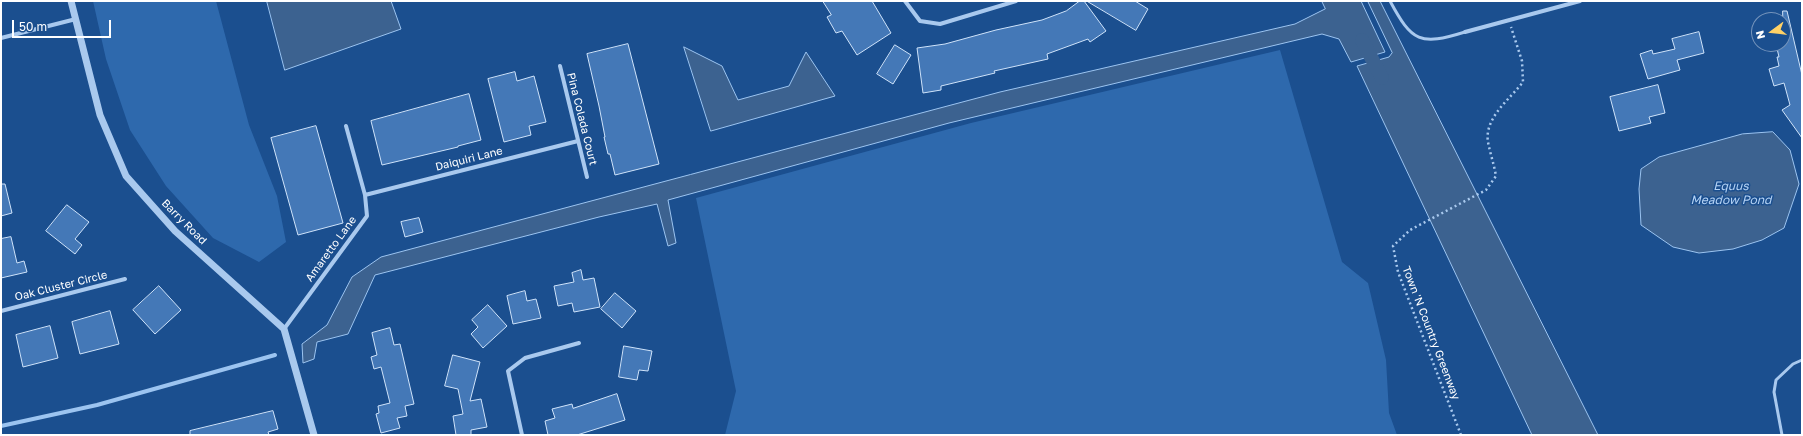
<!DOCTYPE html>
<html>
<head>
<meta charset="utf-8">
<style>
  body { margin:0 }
  #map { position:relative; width:1803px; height:436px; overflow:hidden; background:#1b4f8f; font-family:"Golos Text",sans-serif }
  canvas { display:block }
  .frame { position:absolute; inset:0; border:2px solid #fff; pointer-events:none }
  .north { position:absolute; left:1751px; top:12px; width:40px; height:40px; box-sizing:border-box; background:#1b4f8f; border:1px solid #7695bc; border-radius:50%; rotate:255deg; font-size:11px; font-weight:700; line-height:16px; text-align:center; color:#fff }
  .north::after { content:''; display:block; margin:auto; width:14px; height:18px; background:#ffd166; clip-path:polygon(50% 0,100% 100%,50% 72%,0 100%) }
  .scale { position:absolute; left:12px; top:20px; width:99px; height:18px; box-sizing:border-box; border:2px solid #fff; border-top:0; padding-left:5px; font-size:12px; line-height:14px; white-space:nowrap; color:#fff; -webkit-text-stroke:3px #1b4f8f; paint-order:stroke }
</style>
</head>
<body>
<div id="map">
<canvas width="1803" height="436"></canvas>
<div class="frame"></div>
<div class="north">N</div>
<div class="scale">50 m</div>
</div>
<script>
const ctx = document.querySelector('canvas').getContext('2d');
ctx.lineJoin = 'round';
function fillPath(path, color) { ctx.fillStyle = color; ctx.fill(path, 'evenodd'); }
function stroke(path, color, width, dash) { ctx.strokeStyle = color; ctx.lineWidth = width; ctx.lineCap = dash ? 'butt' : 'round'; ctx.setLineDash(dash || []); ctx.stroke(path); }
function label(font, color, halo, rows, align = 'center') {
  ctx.font = font + ' "Golos Text",sans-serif'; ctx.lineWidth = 3; ctx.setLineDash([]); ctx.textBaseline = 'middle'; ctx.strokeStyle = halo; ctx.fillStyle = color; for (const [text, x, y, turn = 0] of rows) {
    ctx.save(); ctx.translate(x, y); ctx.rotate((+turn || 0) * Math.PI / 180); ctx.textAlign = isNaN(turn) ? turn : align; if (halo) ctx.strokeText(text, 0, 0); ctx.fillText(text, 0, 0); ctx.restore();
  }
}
fillPath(new Path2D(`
  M93,1H216L249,125L277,196L286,242L259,262L213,238L166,186L130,130L106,59Z
  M1280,50L1342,262L1368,283L1386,360L1389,413L1397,435H725L736,391L696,198L971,123Z`), '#2e69ad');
const water = new Path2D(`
  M267,1H391L401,29L285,70Z
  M1322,1H1361L1385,52L1351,62L1339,39L1322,34L949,123L668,200L676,243L668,246L657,204L599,217L375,275L348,334L317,342L314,359L303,363L302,344L327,325L352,277L381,257L1000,92L1295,24L1325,9Z
  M1368,1H1380L1598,435H1532L1357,66L1389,57L1392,53Z
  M684,47L722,66L738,100L789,86L806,52L835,96L711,131Z
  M1773,132L1790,150L1799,184L1784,228L1762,240L1733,249L1699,253L1673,247L1641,225L1639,189L1641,169L1659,157L1742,134Z`);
fillPath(water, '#3c6290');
stroke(water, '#9cc4f0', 1);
stroke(new Path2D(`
  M1,426L97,405L275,355`), '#9cc4f0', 4);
stroke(new Path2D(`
  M1362,40L1382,78`), '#3c6290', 14);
const building = new Path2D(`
  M823,1H872L891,33L857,55L842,31L836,33L827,17L831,15Z
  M1080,1H1084L1106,31L1090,42L1088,39L1047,54L1048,59L994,71L995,73L941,86V90L923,93L917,48L945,44L996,30L1042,20L1066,11Z
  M1087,1H1135L1148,9L1136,30Z
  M1783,11H1787L1802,75V138L1782,110L1790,105L1784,83L1774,86L1769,69L1779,66L1777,57H1779L1776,44H1783Z
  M1699,32L1704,53L1677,60L1680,70L1648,79L1640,54L1652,50L1653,54L1675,49L1672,39Z
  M628,44L659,164L615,175L610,154H608L604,137H605L599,106L587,54Z
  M895,45L911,55L893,84L877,74Z
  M515,72L517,81L534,76L546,122L529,126L531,135L504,142L488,79Z
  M1658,85L1665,113L1649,117L1651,123L1619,131L1610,97Z
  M469,94L481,140L458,146V147L382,165L371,121Z
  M316,126L343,223L298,235L271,138Z
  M1,184H5L12,213L1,216Z
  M67,205L89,222L75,239L82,245L75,254L46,231Z
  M419,218L423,232L405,237L401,222Z
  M11,237L17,263L24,261L27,272L1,278V239Z
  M581,270L583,280L594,278L600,307L574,312L572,303L558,306L554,286L574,282L572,273Z
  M159,286L181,310L155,334L133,310Z
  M525,291L527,301L536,299L541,318L513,324L507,296Z
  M615,293L636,311L622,328L601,309Z
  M488,305L507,326L483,348L471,334L478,327L472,320Z
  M110,311L119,344L80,354L72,322Z
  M50,326L58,358L23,367L16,335Z
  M390,328L394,345L400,344L414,404L405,406L407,416L397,418L400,428L381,433L376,414L379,413L378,406L390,403L381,367L374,369L371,357L377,355L372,333Z
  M624,346L652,351L648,371L639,370L637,380L619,377Z
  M453,355L480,362L470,401L481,399L487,427L471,430V435H456L453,416L463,414L458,389L445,386Z
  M617,394L625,420L577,435H548L545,421L555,418L552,409L572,404L573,408Z
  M273,411L278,429L268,432L269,435H190V431Z`);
fillPath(building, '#4478b7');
stroke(building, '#cfe3fa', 1);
stroke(new Path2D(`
  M1461,435L1398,272L1393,246L1410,230L1486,190L1496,176C1494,164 1490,153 1488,142C1484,118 1510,99 1523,82L1522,61L1511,27`), '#a9c9ee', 2.5, [2, 3]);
stroke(new Path2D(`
  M1390,1C1412,42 1420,46 1465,32
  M1782,435L1774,392L1776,380L1793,364L1802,360`), '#a9c9ee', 3);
stroke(new Path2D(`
  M905,1L920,21L940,24L1016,1
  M1465,32L1580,1
  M1,38L76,19
  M560,66L587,177
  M365,195L578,141
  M1,311L125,279
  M284,329L367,216L365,195L346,126
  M522,435L508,371L525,358L579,343`), '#a9c9ee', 4);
stroke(new Path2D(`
  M71,1L100,115L126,176L175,231L284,329L314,435`), '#a9c9ee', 7);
label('11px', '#fff', '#1b4f8f', [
  ["Pina Colada Court",582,119,76],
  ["Daiquiri Lane",469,159,-14],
  ["Barry Road",184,222,45],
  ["Amaretto Lane",331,249,-54],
  ["Oak Cluster Circle",61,286,-14],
  ["Town 'N Country Greenway",1431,333,69]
]);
label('italic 12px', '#b5d3f5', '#1b4f8f', [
  ["Equus",1731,186],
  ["Meadow Pond",1731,200]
]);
</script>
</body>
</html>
